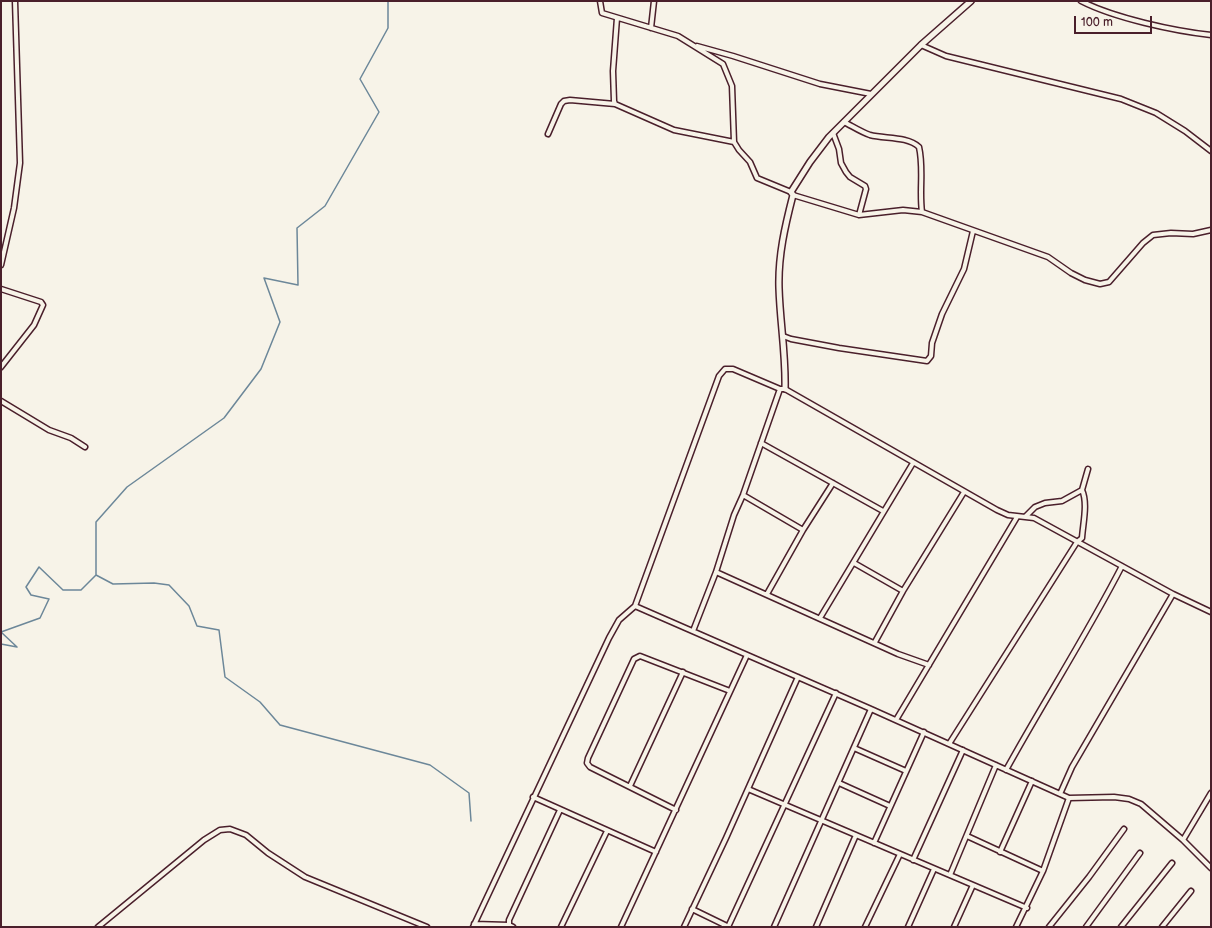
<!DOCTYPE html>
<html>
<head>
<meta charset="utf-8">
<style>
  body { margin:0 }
  #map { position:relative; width:1212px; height:928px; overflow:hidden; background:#f7f3e8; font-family:"Balsamiq Sans",sans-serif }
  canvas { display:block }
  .frame { position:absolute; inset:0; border:2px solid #4a1f2b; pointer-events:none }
  .scale { position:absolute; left:1074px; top:16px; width:78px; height:18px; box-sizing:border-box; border:2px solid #4a1f2b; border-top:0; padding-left:5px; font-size:12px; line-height:14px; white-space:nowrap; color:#4a1f2b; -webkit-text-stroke:3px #f7f3e8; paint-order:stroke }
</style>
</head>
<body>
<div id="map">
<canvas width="1212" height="928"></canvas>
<div class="frame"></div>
<div class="scale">100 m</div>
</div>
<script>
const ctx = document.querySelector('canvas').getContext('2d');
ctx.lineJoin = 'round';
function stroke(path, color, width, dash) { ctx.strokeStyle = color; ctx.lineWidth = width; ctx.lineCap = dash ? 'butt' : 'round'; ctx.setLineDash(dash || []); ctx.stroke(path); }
stroke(new Path2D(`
  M96,575L113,584L154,583L169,585L189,606L197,626L219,630L225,677L260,702L280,725L430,765L469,793L471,821
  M1,644L17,647L1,632L40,618L49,599L31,595L26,587L39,567L63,590H81L96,575V522L127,487L224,418L261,369L280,322L264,278L298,285L297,228L325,206L379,112L360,79L388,28V1`), '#6c8799', 1.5);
const minor = new Path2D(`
  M600,1L602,13L678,36L723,64L732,86L734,142L739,150L750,162L757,178L791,192
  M1081,1C1114,18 1174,31 1211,35
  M651,28L654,1
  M921,45L946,56L1121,99L1156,113L1185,131L1211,151
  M697,46L733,56L820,84L871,94
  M615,104L614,101L613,71L617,18
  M844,122C852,126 861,132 870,135C885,139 907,136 919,147C924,169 919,190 922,212
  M833,133L839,149L841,163L846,172L850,177L865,186L866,189L859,215
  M548,134L561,104L564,101L570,100L615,104L674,130L734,142
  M793,195L859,215L903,210L922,212L1048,257L1071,273L1085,280L1100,284L1109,282L1143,243L1153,235L1171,233L1193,234L1211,230
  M1,265L14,208L20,163L15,1
  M1,289L41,302L43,305L34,325L1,367
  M783,336L791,339L839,348L927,361L931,356L932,343L942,314L964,269L973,231
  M1,401L49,430L71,438L85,447
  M761,443L883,511
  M743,495L803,530
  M1026,516L1035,507L1045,503L1062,501L1082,490
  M854,563L903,591
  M716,572L898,654L929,665
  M767,594L803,530L833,483
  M635,606L871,709L1069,798L1114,797L1129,799L1141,804L1183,840L1211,868
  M820,618L913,463
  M693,631L716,572L734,515L743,495L780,389
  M875,642L903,591L964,492
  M896,720L1017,517
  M949,744L1077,542L1082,538C1083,523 1088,503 1082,490L1088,469
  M854,748L906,771
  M1006,770C1044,701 1086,636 1122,566
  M839,783L890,806
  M630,786L683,672
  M748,789L1027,908
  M1060,794L1072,767L1173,594
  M533,797L656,852
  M676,810L590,767L587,763L588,758L634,659L640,656L730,691
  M967,836L1043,871
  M1183,840L1211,793
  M874,843L924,732
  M1000,852L1032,781
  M913,860L963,750
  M950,875L996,765
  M692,909L729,927
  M474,924L509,925
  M98,927L204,840L220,830L230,829L246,835L268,853L305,877L427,927
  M473,927L609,638L619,620L635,606L719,376L725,369H733L780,389H785L997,510L1008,515L1034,518L1173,594L1211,612
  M513,927L509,925V920L560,810
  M561,927L607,831
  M621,927L747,655
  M684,927L726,838L798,677
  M728,927L836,693
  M774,927L871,709
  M816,927L856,835
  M865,927L900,854
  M908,927L934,869
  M954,927L973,885
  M1016,927L1043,871L1069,798
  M1049,927L1089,877L1124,829
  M1086,927L1140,853
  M1121,927L1172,863
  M1162,927L1191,891`);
const tertiary = new Path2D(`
  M785,389C786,355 780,322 779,288C778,256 785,226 793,195L791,192L810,162L829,137L921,45L971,1`);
stroke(minor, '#4a1f2b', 7);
stroke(tertiary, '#4a1f2b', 8);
stroke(minor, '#f7f3e8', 4);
stroke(tertiary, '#f7f3e8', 5);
</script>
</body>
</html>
